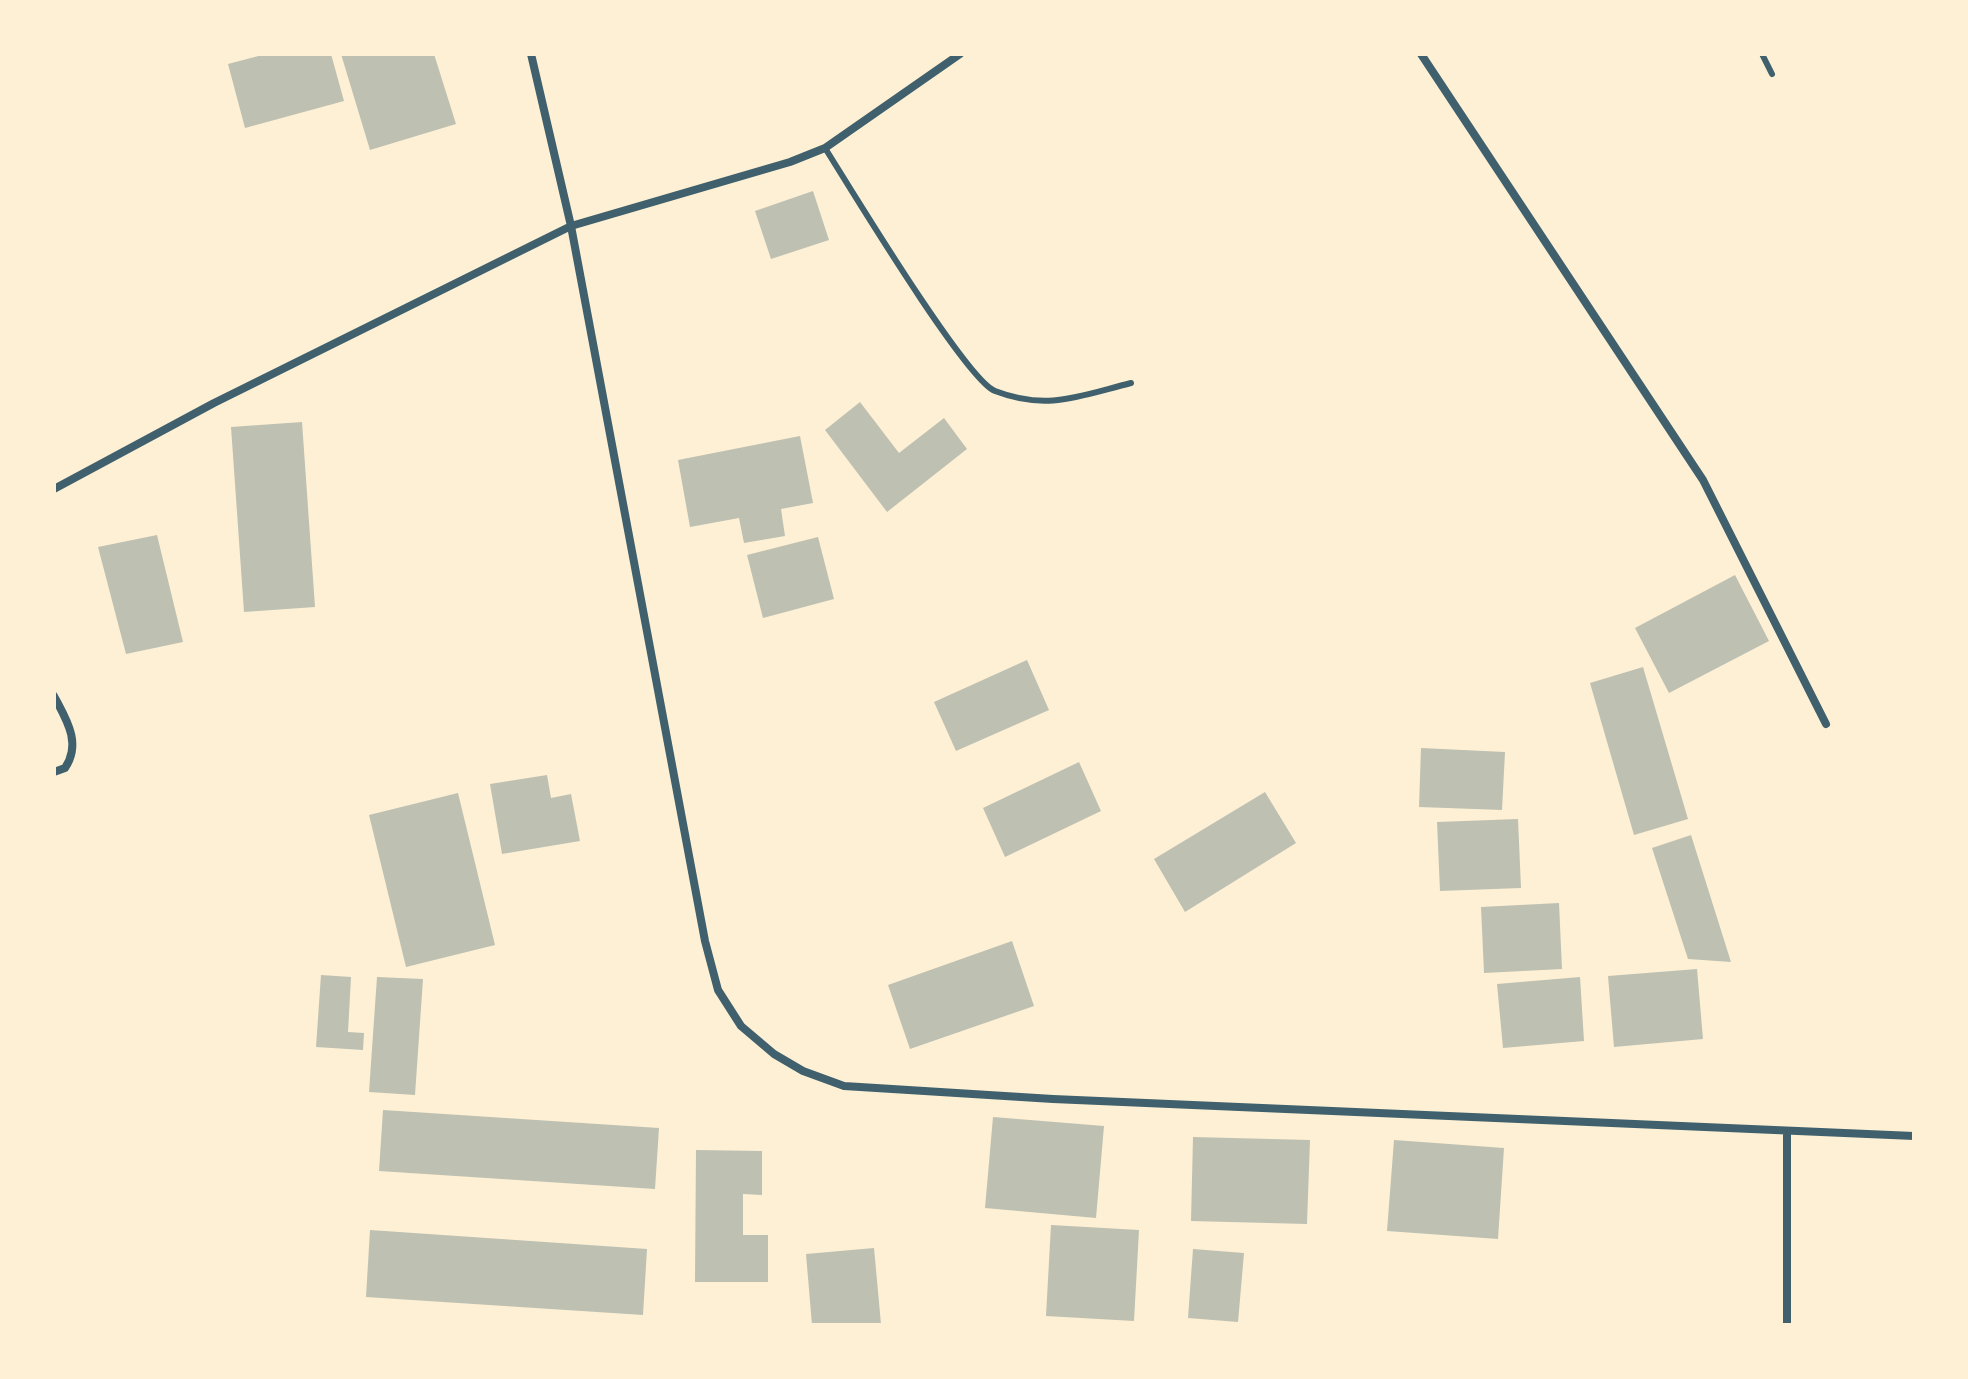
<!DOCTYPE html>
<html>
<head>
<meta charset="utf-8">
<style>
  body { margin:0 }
  #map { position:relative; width:1968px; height:1379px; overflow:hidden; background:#fdf0d5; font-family:"Public Sans",sans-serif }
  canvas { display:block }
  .frame { position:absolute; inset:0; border:56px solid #fdf0d5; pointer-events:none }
</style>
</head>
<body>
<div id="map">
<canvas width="1968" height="1379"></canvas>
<div class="frame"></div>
</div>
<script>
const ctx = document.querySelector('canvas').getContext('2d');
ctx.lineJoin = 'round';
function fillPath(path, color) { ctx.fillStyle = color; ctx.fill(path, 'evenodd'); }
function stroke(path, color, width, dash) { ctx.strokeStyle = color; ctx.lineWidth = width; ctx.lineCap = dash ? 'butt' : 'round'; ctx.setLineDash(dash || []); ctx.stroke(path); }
fillPath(new Path2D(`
  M266,54H331L344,101L245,128L228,64Z
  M341,54H434L456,124L370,150Z
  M813,191L829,240L771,259L755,211Z
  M860,402L899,453L944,418L967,449L887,512L825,430Z
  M302,422L315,607L244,612L231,427Z
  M800,436L813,503L781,509L785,536L744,543L739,518L690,527L678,460Z
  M157,535L183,642L126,654L98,547Z
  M818,537L834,599L763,618L747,555Z
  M1735,575L1769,641L1669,693L1635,628Z
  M1027,660L1049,710L956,751L934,702Z
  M1643,667L1688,819L1634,835L1590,683Z
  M1421,748L1505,752L1502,810L1419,807Z
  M1079,762L1101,811L1005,857L983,808Z
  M547,775L551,798L571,794L580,841L502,854L490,784Z
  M1265,792L1296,843L1185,912L1154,859Z
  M458,793L495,945L406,967L369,815Z
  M1518,819L1521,888L1440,891L1437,822Z
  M1691,835L1731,962L1688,959L1652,848Z
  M1559,903L1562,969L1484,973L1481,907Z
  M1012,941L1034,1006L910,1049L888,985Z
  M1697,969L1703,1039L1614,1047L1608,976Z
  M321,975L351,977L348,1032L364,1033L363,1050L316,1047Z
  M377,977L423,979L415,1095L369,1092Z
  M1580,977L1584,1041L1503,1048L1497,984Z
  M383,1110L659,1128L655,1189L379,1171Z
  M993,1117L1104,1126L1096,1218L985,1208Z
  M1193,1137L1310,1140L1307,1224L1191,1221Z
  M1394,1140L1504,1148L1498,1239L1387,1231Z
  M696,1150L762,1151V1195L743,1194V1235H768V1282H695Z
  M1051,1225L1139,1230L1134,1321L1046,1316Z
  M370,1230L647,1249L643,1315L366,1297Z
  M874,1248L881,1324L812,1325L806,1254Z
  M1193,1249L1244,1253L1238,1322L1188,1318Z`), '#bec0b2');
stroke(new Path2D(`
  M1762,54L1772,74
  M825,148C849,186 966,380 995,391C1047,411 1079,396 1131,383`), '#3f606c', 6);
stroke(new Path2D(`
  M531,54L571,226L705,941L718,990L741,1026L774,1054L803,1071L844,1086L1053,1099L1914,1136
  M1421,54L1703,480L1826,724
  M54,489L214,403L571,226L790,162L825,148L960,54
  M54,696C66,719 82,743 65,768L54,772
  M1787,1131V1325`), '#3f606c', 8);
</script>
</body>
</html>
